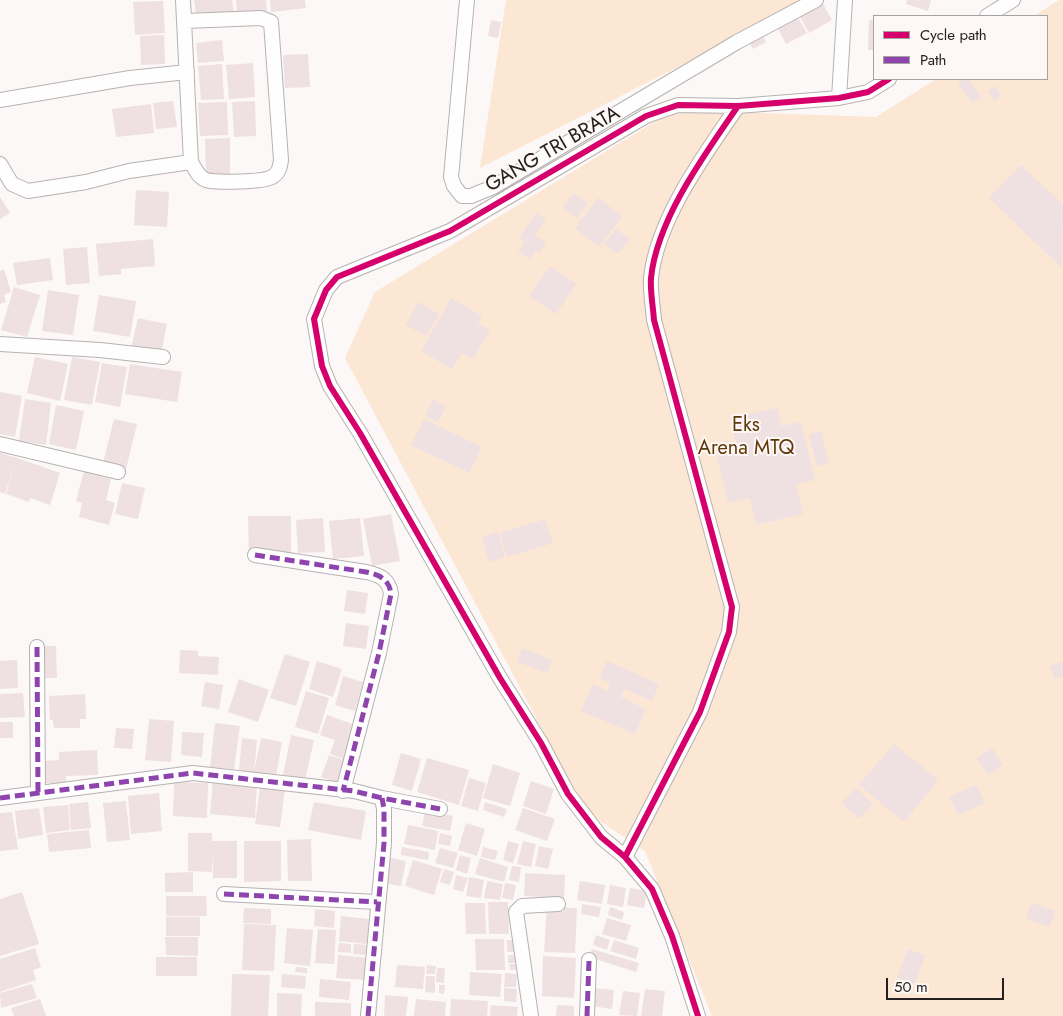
<!DOCTYPE html>
<html>
<head>
<meta charset="utf-8">
<style>
  body { margin:0 }
  #map { position:relative; width:1063px; height:1016px; overflow:hidden; background:#fcf8f7; font-family:Jost,sans-serif }
  canvas { display:block }
  .legend { position:absolute; left:873px; top:15px; width:175px; height:65px; box-sizing:border-box; background:#fdf7f6; border:1px solid #a7a1a0; margin:0; padding:6px 9px; list-style:none; font-size:15px; color:#25201f }
  .legend li { display:flex; align-items:center; gap:10px; height:25px }
  .legend b { width:25px; border:1px solid #a7a1a0 }
  .scale { position:absolute; left:886px; top:978px; width:118px; height:22px; box-sizing:border-box; border:2px solid #25201f; border-top:0; padding-left:6px; font-size:15px; line-height:18px; white-space:nowrap; color:#25201f; -webkit-text-stroke:4px #fdf7f6; paint-order:stroke }
</style>
</head>
<body>
<div id="map">
<canvas width="1063" height="1016"></canvas>
<ul class="legend">
<li><b style="height:6px;background:#d6006c"></b>Cycle path</li>
<li><b style="height:6px;background:#8e44ad"></b>Path</li>
</ul>
<div class="scale">50 m</div>
</div>
<script>
const ctx = document.querySelector('canvas').getContext('2d');
ctx.lineJoin = 'round';
function fillPath(path, color) { ctx.fillStyle = color; ctx.fill(path, 'evenodd'); }
function stroke(path, color, width, dash) { ctx.strokeStyle = color; ctx.lineWidth = width; ctx.lineCap = dash ? 'butt' : 'round'; ctx.setLineDash(dash || []); ctx.stroke(path); }
function label(font, color, halo, rows, align = 'center') {
  ctx.font = font + ' Jost,sans-serif'; ctx.lineWidth = 4; ctx.setLineDash([]); ctx.textBaseline = 'middle'; ctx.strokeStyle = halo; ctx.fillStyle = color; for (const [text, x, y, turn = 0] of rows) {
    ctx.save(); ctx.translate(x, y); ctx.rotate((+turn || 0) * Math.PI / 180); ctx.textAlign = isNaN(turn) ? turn : align; if (halo) ctx.strokeText(text, 0, 0); ctx.fillText(text, 0, 0); ctx.restore();
  }
}
fillPath(new Path2D(`
  M506,0H809L480,168Z
  M1059,0H1063V1016H712L645,851L586,812L345,358L375,292L674,110L876,117L936,79H1047V16H1034Z`), '#fce6d4');
fillPath(new Path2D(`
  M194,0H232L234,12L196,16Z
  M236,0H266L267,11L237,13Z
  M270,0H305L306,8L271,12Z
  M907,0H931L928,11L906,4Z
  M163,1L165,33L135,35L133,2Z
  M823,4L832,20L809,33L800,17Z
  M797,16L807,33L786,44L777,27Z
  M491,20L501,22L498,38L488,36Z
  M869,20H874V50H868Z
  M760,32L766,42L753,49L747,39Z
  M164,35L165,64L141,65L140,36Z
  M222,40L224,61L198,63L196,43Z
  M308,54L310,87L285,88L283,55Z
  M253,63L255,97L229,99L226,65Z
  M222,64L224,99L201,100L198,66Z
  M964,79H968L981,97L972,103L958,83Z
  M995,86L1001,96L994,101L988,91Z
  M173,101L177,127L156,129L153,103Z
  M255,101L256,136L234,137L232,102Z
  M227,102L228,135L200,136L198,103Z
  M151,104L154,133L116,137L112,109Z
  M230,138V174L206,175L205,139Z
  M1021,165L1063,205L1062,268L989,198Z
  M136,190L169,192L167,227L134,225Z
  M574,193L588,203L577,218L563,207Z
  M0,197L10,213L0,219Z
  M598,198L622,216L599,247L575,228Z
  M536,213L546,219L535,235L546,243L540,252L536,250L530,259L518,252L525,242L519,238Z
  M616,229L630,239L618,254L604,244Z
  M153,239L155,266L121,269V274L99,276L96,244Z
  M87,247L90,283L66,285L63,249Z
  M50,258L53,280L17,285L13,263Z
  M550,266L576,284L556,314L529,296Z
  M4,269L11,292L4,295L6,302L0,304V271Z
  M14,287L40,295L27,337L1,330Z
  M48,290L79,295L73,335L42,331Z
  M99,295L136,301L130,337L93,331Z
  M451,298L482,316L478,324L490,330L473,359L462,353L452,369L421,351Z
  M418,302L439,314L426,336L406,325Z
  M138,318L167,324L161,354L131,348Z
  M35,357L68,364L60,401L27,393Z
  M72,357L100,362L92,405L64,400Z
  M102,363L127,367L120,407L95,402Z
  M130,364L182,372L177,402L125,394Z
  M0,392L22,396L15,437L0,434Z
  M25,399L51,403L46,445L19,441Z
  M433,399L446,406L438,422L425,416Z
  M56,405L84,411L76,450L49,444Z
  M777,408L781,426L801,422L815,480L796,484L803,514L756,525L750,498L728,503L717,456L738,451L730,418Z
  M114,419L137,424L126,469L103,463Z
  M424,419L482,447L469,473L411,445Z
  M821,431L829,463L817,466L809,434Z
  M0,453L17,458L5,494L0,492Z
  M17,458L60,473L50,505L30,498L29,502L6,494Z
  M84,471L111,479L106,500L115,503L109,525L79,517L82,503L76,501Z
  M122,483L145,488L138,519L115,514Z
  M391,514L400,561L372,566L363,519Z
  M248,516H291V554L249,555Z
  M323,518L325,552L298,553L296,520Z
  M360,518L364,556L333,559L329,521Z
  M545,519L553,543L507,557L500,533Z
  M498,532L505,557L489,562L482,537Z
  M347,590L368,593L365,614L344,611Z
  M346,623L369,626L366,649L343,646Z
  M38,646H56L57,678H39Z
  M522,648L552,660L547,673L517,662Z
  M180,650L198,651V656L219,657L218,675L179,673Z
  M285,654L310,662L296,706L270,698Z
  M17,660L18,688L0,689V661Z
  M317,661L342,669L333,697L309,689Z
  M607,661L659,684L652,701L625,689L621,697L646,709L635,734L581,711L593,684L607,691L610,683L599,678Z
  M1063,662V676L1054,679L1050,666Z
  M343,676L363,682L355,711L335,705Z
  M239,679L269,690L258,722L228,712Z
  M205,682L223,685L219,709L201,706Z
  M306,691L329,698L318,734L295,727Z
  M23,693L25,717L0,718V694Z
  M85,694L86,719H80V728H54L53,720H50L49,696Z
  M327,715L358,726L349,761L330,754L335,740L320,735Z
  M149,719L174,721L171,762L145,760Z
  M0,722H13V738H0Z
  M215,723L240,726L234,769L210,767Z
  M116,728L134,729L132,749L114,748Z
  M182,732L204,733L202,757L181,755Z
  M291,735L314,740L305,780L283,775Z
  M242,738L257,740L254,773L239,771Z
  M261,738L282,742L276,776L254,772Z
  M894,744L938,780L904,822L859,785Z
  M992,748L1003,765L988,775L977,758Z
  M97,750L98,775L66,776V783H45L44,761L59,760V752Z
  M401,753L421,759L412,791L392,785Z
  M329,755L350,762L342,784L321,777Z
  M427,758L469,770L459,805L417,792Z
  M493,764L520,773L510,806L483,798Z
  M469,778L486,783L478,811L461,806Z
  M213,780L257,784L255,818L210,814Z
  M531,781L554,789L546,814L523,806Z
  M174,782L208,783L207,818L173,816Z
  M976,785L985,803L958,815L949,797Z
  M260,786L285,789L280,827L255,824Z
  M856,788L873,803L859,819L842,803Z
  M159,793L162,831L131,834L128,796Z
  M126,801L130,840L107,842L103,803Z
  M88,802L91,828L71,830L69,804Z
  M314,802L366,811L361,840L308,830Z
  M485,802L507,809L504,817L483,810Z
  M68,805L70,830L46,833L43,807Z
  M39,808L43,835L18,839L15,811Z
  M523,808L555,819L547,841L515,830Z
  M425,811L453,816L450,831L422,826Z
  M12,812L18,849L0,851V813Z
  M466,823L485,829L477,856L458,850Z
  M408,825L438,831L435,850L404,844Z
  M89,830L91,848L49,852L47,834Z
  M188,833H212V841H237V878H213V850L212,872L188,871Z
  M440,833L452,836L450,846L438,844Z
  M311,839L312,881H288L287,840Z
  M244,841H281V881L244,882Z
  M508,841L519,844L513,863L503,860Z
  M523,841L536,844L531,867L517,864Z
  M539,846L553,849L548,869L535,866Z
  M402,847L429,852L428,860L401,855Z
  M483,847L498,851L495,860L481,857Z
  M440,848L458,853L453,868L435,863Z
  M460,855L471,858L467,874L456,870Z
  M387,857L406,861L401,886L382,883Z
  M480,858L508,867L504,882L475,874Z
  M413,860L442,869L434,895L405,886Z
  M512,866L521,867L519,882L509,880Z
  M444,869L454,872L450,885L440,882Z
  M193,872V892H165V873Z
  M525,873L565,875L564,898L524,896Z
  M456,875L468,878L463,892L453,889Z
  M469,877L484,880L481,898L466,896Z
  M487,881L503,884L500,900L484,898Z
  M580,881L605,885L602,904L577,900Z
  M505,883L516,885L513,900L502,898Z
  M610,885L626,888L623,907L607,904Z
  M630,888L647,891L644,908L627,905Z
  M22,892L39,944L0,956V899Z
  M166,896H206L207,916H166Z
  M488,902H508L509,934H489Z
  M465,903H485L486,934H466Z
  M1032,903L1055,911L1050,927L1026,919Z
  M582,904L601,907L599,917L581,914Z
  M547,907L577,908L575,953L544,952Z
  M610,907L624,912L622,920L608,915Z
  M244,908L271,909V924L243,923Z
  M315,909L335,911L334,928L314,926Z
  M341,916L369,919L367,944L339,941Z
  M166,917H200V936H166Z
  M607,918L631,925L626,941L602,934Z
  M244,924L276,925L274,971L242,970Z
  M287,928L313,930L310,966L284,963Z
  M318,929L336,930L334,964L315,963Z
  M596,935L610,940L607,950L593,945Z
  M165,937H198V956L166,955Z
  M475,939H504L505,970H476Z
  M507,940H516V952H507Z
  M614,940L639,948L636,959L610,951Z
  M339,943L351,944V953L338,952Z
  M354,944L367,945V955L353,954Z
  M35,948L41,967L33,970L36,980L0,992V959Z
  M592,949L639,963L636,972L589,957Z
  M908,949L925,955L915,984L897,978Z
  M338,955L369,958L367,980L336,978Z
  M508,955H517V963H508Z
  M543,956L576,958L574,998L542,996Z
  M156,957H197V976H156Z
  M509,964H516V970H510Z
  M397,965L425,967L423,989L395,987Z
  M427,965L436,966L435,974H426Z
  M296,967L307,968V973L295,972Z
  M437,968H445L444,983L436,982Z
  M470,972L502,974L500,997L469,995Z
  M505,973L517,974L516,987H504Z
  M232,974L270,975L268,1016H231Z
  M282,974L306,976L305,989L281,987Z
  M426,976H435V993L425,992Z
  M320,979L351,982L349,1000L319,997Z
  M32,984L37,998L1,1008L0,993Z
  M439,985H445L444,994L439,993Z
  M504,988L517,989L516,1002L504,1001Z
  M593,988L614,990L612,1009L591,1006Z
  M645,989L665,991L662,1016H641Z
  M623,991L640,993L637,1016L619,1015Z
  M277,993L302,994L301,1016H277Z
  M385,995L408,997L406,1016H384Z
  M40,999L46,1016H14L11,1008Z
  M416,999L446,1002L445,1016H414Z
  M451,999L488,1001L487,1016H450Z
  M315,1002L351,1003V1016H315Z
  M491,1005L518,1007L517,1016H490Z
  M557,1005L574,1006V1016H556Z`), '#efe0e2');
const street = new Path2D(`
  M183,0L191,162C195,169 198,177 206,180C216,183 264,182 272,177C279,173 280,167 281,160L271,22L261,18L185,21
  M467,0L451,177L454,186L462,196H471L493,187L737,42L816,0
  M987,16L1013,0
  M839,98L845,0
  M0,100L130,78L187,72
  M0,164L12,184L28,191L86,182L129,171L191,162
  M0,344L100,350L163,357
  M0,444L118,472
  M255,555L366,572C380,575 389,579 391,594L379,653L343,791
  M37,647L38,792
  M0,798L193,773L354,791L382,798L440,809
  M625,857L700,712L729,632L732,607L654,320C653,306 650,291 651,278C657,219 705,154 738,106
  M224,894L377,902
  M368,1016L384,843V809L382,798
  M531,1016L516,912L522,906L558,904
  M587,1016L589,960
  M698,1016L672,936L652,889L625,857L601,837L568,794L541,743L500,678L360,433L330,386L322,366L314,319L326,290L337,277L450,231L646,116L678,105L738,106L839,98L868,92L889,79`);
stroke(street, '#b6b2b1', 16);
stroke(street, '#fffefe', 14);
stroke(new Path2D(`
  M255,555L366,572C380,575 389,579 391,594L379,653L343,791
  M37,647L38,792
  M0,798L193,773L354,791L382,798L440,809
  M224,894L377,902
  M368,1016L384,843V809L382,798
  M587,1016L589,960`), '#8e44ad', 5, [10, 5]);
stroke(new Path2D(`
  M625,857L700,712L729,632L732,607L654,320C653,306 650,291 651,278C657,219 705,154 738,106
  M698,1016L672,936L652,889L625,857L601,837L568,794L541,743L500,678L360,433L330,386L322,366L314,319L326,290L337,277L450,231L646,116L678,105L738,106L839,98L868,92L889,79`), '#d6006c', 6);
label('20px', '#25201f', '#fdf7f6', [
  ["GANG TRI BRATA",553,150,-30]
]);
label('20px', '#5f3808', '#fdf7f6', [
  ["Eks",746,426],
  ["Arena MTQ",746,449]
]);
</script>
</body>
</html>
